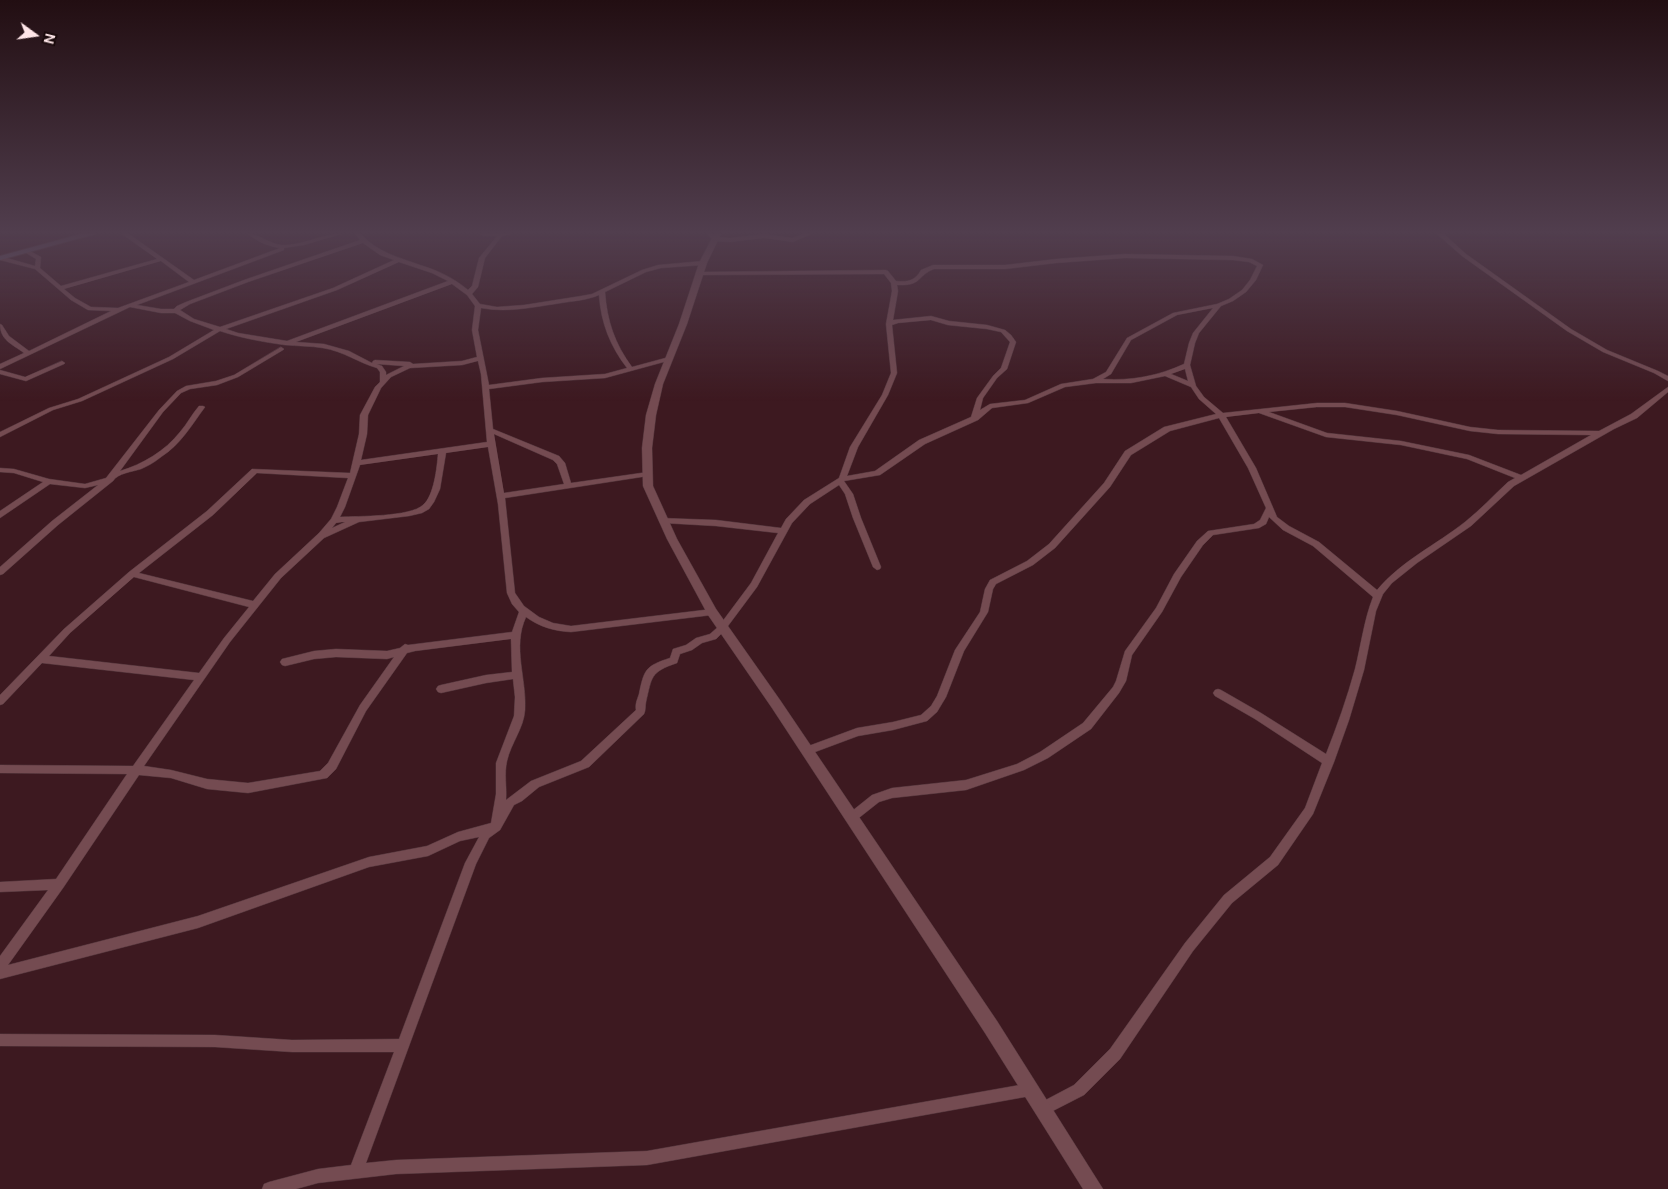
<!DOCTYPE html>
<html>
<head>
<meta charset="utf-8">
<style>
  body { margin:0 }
  #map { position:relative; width:1668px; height:1189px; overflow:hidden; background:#3d1920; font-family:"DM Sans",sans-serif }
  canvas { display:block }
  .north { position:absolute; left:10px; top:10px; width:50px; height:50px; -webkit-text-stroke:4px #1a0a0c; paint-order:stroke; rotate:104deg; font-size:14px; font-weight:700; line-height:20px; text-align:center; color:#fee5e8 }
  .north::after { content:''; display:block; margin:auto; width:18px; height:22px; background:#fee5e8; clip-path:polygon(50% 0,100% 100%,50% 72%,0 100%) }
</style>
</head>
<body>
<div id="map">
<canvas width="1668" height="1189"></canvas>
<div class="north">N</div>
</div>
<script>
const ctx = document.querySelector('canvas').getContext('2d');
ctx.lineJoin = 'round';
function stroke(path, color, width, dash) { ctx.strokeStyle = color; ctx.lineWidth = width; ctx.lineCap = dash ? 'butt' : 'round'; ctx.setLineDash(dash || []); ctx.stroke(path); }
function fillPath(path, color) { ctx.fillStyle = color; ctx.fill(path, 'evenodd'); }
const minor = new Path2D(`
  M122,234H129L194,280L280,248C267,246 258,242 248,234C260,234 269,244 282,245C302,246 320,234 341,234L304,245L284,248V250L137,305L161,309H174L177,306L186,302L244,280L360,240L355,234H361C377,252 398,257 420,265C437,270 454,278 468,290L472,286L479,258L497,236H483L480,234H511L502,236L485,258L478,287L472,294L480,304L497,307L524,305L581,296L592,294L642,270L658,265L703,261L706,263L703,265L661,268L646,272L605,292C607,321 615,344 632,367L669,357L672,359L671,360L605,378L542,382L489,389L493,429L559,456L565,463L571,483L648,472L652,474L648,476L505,498L515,593L524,606L539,617L553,623L571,626L712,609L716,612L712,615L571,632C554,631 540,627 526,617C512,647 527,679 525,710C524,728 511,743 507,761C504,774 507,787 506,800L531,781L581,761L636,710C635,704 637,700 639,694C644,670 645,666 670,658L673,649L686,645L696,638L710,634L719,626L751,583L778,533L716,526L663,523L660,522L659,520L660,518L716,520L781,528L786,519L804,500L839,478L850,447L882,395L891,373L886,324L892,291L891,283L884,274L700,275L698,274V272L886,270L888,271L896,281C908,282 915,281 921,270L933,265H1005L1056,259L1125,254L1233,256L1252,259L1263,265L1256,280L1246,292L1233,301L1221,306L1199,333L1195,343L1190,365L1196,386L1204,397L1223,413L1317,403H1345L1397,411L1470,427L1498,430L1599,431L1631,414L1668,387V392L1637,418L1614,429L1514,486L1471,526L1417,563L1392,583L1383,594L1376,611L1364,670L1349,720L1334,762L1313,814L1278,865L1232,903L1193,951L1120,1059L1084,1095L1043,1116L1038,1114L1036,1109L1038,1104L1074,1085L1110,1049L1185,943L1224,895L1270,857L1305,808L1322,763L1255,719L1215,696L1213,693L1215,690L1218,689L1221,690L1261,713L1326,754C1337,726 1347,698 1355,669C1361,645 1364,620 1373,597L1313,546L1283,530L1269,517L1266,524L1259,528L1213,535L1203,545L1181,577L1162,612L1132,655L1126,681L1119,693L1091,729L1048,758L1024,770L966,790L892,798L879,802L855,821L851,823L847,821L846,818L847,815L872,795L892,788L966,780L1017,764L1040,752L1083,723L1113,687L1116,681L1125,651L1156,608L1174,574L1197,541L1208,531L1254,524L1260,520L1266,508L1248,468L1219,418L1170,431L1131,455L1110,487L1055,548L1033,565L996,584L993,589L988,612L964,651L946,697L937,712L927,721L893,730L858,736L807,755L803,754L802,751L803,748L857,728L893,722L921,715L931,706L937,696L955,650L980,612L985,589L990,580L1027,561L1049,544L1104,483L1125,451L1164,427L1216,414L1199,399L1191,387L1165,376L1131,383H1096L1065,387L1028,403L992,408L978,420L925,444L880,475L844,481L853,494L861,518L881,567L880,569L877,570L873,567L853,518L845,494L839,485L810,504L792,523L757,587L725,630L716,639L702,643L692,650L680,654L677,663C650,672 652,677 646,702C645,706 646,710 644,714L589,767L539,787L522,801L514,805L500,830L489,838L476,864L366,1163L396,1160L647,1151L1031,1083L1036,1085L1038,1090L1036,1095L647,1165L396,1174L318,1183L296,1189H262L264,1184L269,1182L318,1169L351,1165L394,1052H292L215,1047L0,1046V1034L215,1035L292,1040L399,1039L465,863L479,837L460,841L428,856L369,867L198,928L0,979V956L48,890L0,892V882L56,879L127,774L0,773V765L133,766L194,680L42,663L3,704L0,705V695L64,629L129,572L207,511L252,469L350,473L359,434L360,415L375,387L380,382V372L377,368C359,363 343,351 323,348C311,346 297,346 285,345C263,342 241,338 220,331L173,359L82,401L53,410L0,437V432L49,408L78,399L169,357L214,330L190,321L175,313H161L130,307L0,369V364L24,353C12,344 0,340 0,324L2,325L9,336L29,351L111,311L88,310L71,300L35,269L0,260V256L35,266L36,259L23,251L28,250L41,257L40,268L61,286L157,259ZM363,243L380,255L394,260L333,288L220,327L194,319L180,310L190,304L248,282ZM1125,258L1233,260L1249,262L1257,266L1250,280L1242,290L1229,299L1217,304L1173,313L1127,338L1106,372L1093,379L1061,384L1025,400L990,404L980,410L983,398L997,378L1007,369L1016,342L1011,335L1005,330L987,325L949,321L931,316L893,320L898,291L897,285C923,286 916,276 934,269H1005L1056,263ZM161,261L189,282L118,308L91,307L75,298L64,289ZM399,262L432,273L448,281L287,341L238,333L226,329L337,290ZM452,284L467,295L475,306L472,330L477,357L462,361L413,364L410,362L375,360L373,361L372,363L349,351L324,344L296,342ZM599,295C601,323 610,346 627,368L605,374L542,378L489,385L478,330L481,308C508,313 534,307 561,303C574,301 588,300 599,295ZM1213,308L1193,333L1189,343L1184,364C1158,376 1131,381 1103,379L1111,374L1131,340L1177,315ZM931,320L948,325L987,329L1001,332L1010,342L1001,368L993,376L977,398L971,417L919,440L875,471L847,476L858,447L888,395L897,373L892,325L898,323ZM478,361L481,374L487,442L361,460L367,434L368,415L381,388L391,377L410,368L462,365ZM377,364L404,366L386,375V372L382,366ZM1185,369L1188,381L1171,374ZM1317,407H1345L1397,415L1470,431L1498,434L1591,435L1521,475L1469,455L1401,441L1327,433L1269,412ZM1259,413L1326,437L1401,445L1467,459L1515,478L1508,482C1494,495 1480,510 1465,522C1436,545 1401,561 1377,590L1319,542L1289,526L1277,517L1256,468L1226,417ZM494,434L553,460L557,464L564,484L504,493ZM488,447L498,504L507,593L512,604L519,612L512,632L408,645L405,644L400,648L387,651L336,649L314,651L282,659L280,662L282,665L285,666L314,659L336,657L387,659L394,657L360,705L328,763L320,771L248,783L207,779L171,770L144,766L230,642L281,578L324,538L359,522L409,516L422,513L429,509L434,502L440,489L446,453ZM438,454C437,467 434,496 423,505C410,517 358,516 340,517L345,507L360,465ZM257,473L348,478L337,507L331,519L319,533L275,574L253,601L139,573L213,515ZM342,522H345L332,528L336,523ZM134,577L249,607L224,638L199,673L49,656L70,633ZM511,639L512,672L486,675L441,685L438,686L436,689L438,692L441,693L486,683L513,679L515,697L514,716L496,763V794L491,823L458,832L427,846L369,857L198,916L8,965L63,888L139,775L171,778L207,789L248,793L327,778L336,769L366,711L407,653L415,651Z
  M707,234H713L716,237L730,238L764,234L792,238L803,234H811L793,242L764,238L730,242L714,241Z
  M1437,234H1444L1466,254L1571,329L1607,350L1658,371L1668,376V381L1654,373L1603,352L1567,331L1462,256Z
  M281,347L284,349L283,350L238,377L217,385L190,389L181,393L163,412L120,471C143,464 165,451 180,432C187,424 192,414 199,406H203L205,407C191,426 181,444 161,457C155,462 148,466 141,469C132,472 118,473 113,481L58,525L3,574L0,575V567L52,521L98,485L85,488L50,484L0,518V511L43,482L14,473L0,472V468L14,469L49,479L85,484L106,478L159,410L177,391L186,386L216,381L234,375Z
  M62,361L65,363L64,364L26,381L0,374V370L25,377Z`);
const tertiary = new Path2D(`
  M714,234H721L707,263L687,324L663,384L656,415L652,448L653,486L677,539L716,609L780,700L997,1021L1103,1189H1083L985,1033L772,708L708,615L667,539L643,486L642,448L646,415L655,384L679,324L699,263Z`);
const secondary = new Path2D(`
  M81,234H95L0,260V256Z`);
stroke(minor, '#52353b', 1);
stroke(tertiary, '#52353b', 1);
stroke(secondary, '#52353b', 2);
fillPath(minor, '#744b51');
fillPath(tertiary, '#744b51');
fillPath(secondary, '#6a6076');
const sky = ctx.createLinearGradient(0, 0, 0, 401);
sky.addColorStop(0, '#220e12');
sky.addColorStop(0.58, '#513e4e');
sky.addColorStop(1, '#513e4e00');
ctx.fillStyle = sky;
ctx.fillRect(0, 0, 1668, 401);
</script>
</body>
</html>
